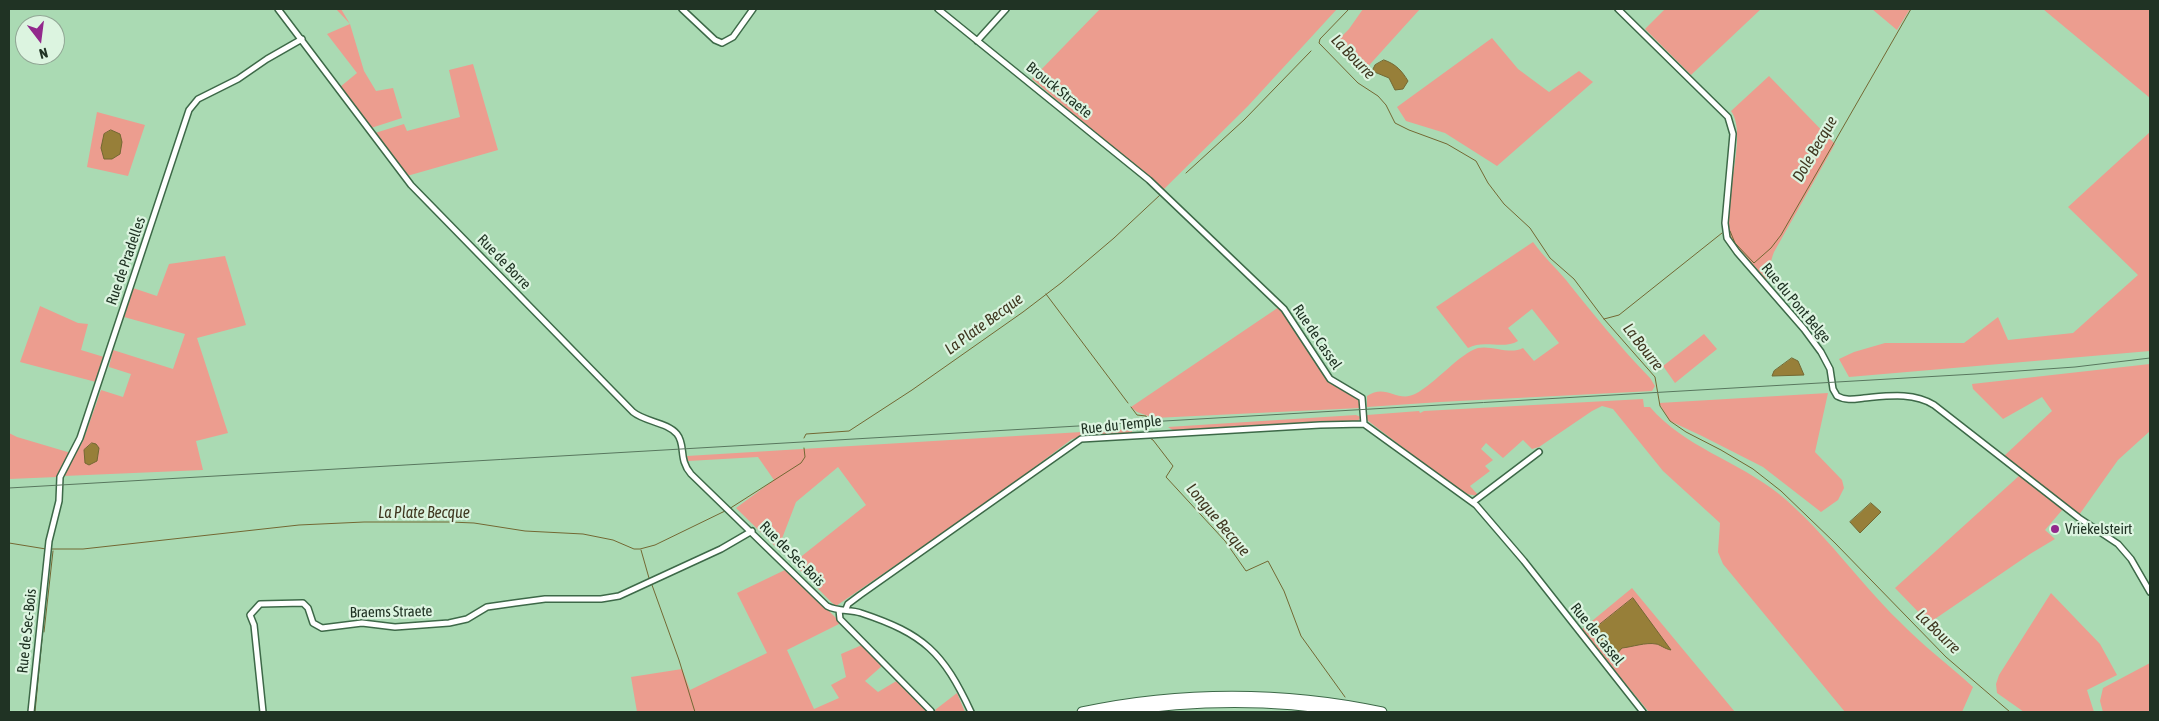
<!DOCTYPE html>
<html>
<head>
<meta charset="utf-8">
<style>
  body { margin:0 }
  #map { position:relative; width:2159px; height:721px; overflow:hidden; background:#aadab3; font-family:"Asap Condensed",sans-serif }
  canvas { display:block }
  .frame { position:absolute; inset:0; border:10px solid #203324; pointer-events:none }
  .north { position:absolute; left:15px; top:15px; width:50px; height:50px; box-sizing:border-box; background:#dcf4e0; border:1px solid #91a795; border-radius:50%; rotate:165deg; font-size:14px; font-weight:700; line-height:20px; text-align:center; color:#203324 }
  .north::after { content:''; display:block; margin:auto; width:18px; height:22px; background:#92298c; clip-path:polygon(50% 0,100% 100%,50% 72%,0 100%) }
</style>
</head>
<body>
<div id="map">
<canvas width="2159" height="721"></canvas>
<div class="frame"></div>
<div class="north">N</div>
</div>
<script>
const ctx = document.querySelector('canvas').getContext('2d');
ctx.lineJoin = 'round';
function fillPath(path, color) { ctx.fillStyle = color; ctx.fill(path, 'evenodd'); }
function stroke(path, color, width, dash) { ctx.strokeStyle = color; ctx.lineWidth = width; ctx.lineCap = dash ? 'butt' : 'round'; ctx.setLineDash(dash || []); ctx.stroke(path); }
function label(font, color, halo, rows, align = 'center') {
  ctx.font = font + ' "Asap Condensed",sans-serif'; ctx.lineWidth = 4.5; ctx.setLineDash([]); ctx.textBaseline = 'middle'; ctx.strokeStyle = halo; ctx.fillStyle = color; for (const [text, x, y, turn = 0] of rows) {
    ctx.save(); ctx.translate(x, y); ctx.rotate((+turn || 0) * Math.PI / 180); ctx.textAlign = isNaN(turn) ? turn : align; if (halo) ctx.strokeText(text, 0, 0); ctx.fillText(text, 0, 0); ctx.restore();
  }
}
fillPath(new Path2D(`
  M336,9H341L350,24L364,71L376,91L393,88L402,118L371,128L340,87L357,73L327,34L350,24Z
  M1100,9H1337L1248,106L1163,190L1032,79Z
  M1363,9H1420L1363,72L1336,42L1349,29Z
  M1665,9H1761L1691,75L1645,29Z
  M1872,9H1910L1897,30Z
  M2043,9H2150V98Z
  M1492,38L1518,69L1549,92L1579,71L1593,82L1497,166L1445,133L1406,121L1397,107Z
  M473,64L498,150L407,176L375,133L404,124L407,131L460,117L449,70Z
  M1769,76L1835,144L1774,252C1770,261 1769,276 1765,282C1755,269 1729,245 1727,229C1724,199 1748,134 1731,111Z
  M97,112L145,125L128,176L87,167Z
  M2150,132V351L1849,377L1839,359L1854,352L1885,343H1964L1998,317L2008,340L2073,333L2138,275L2068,207Z
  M1533,242C1543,256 1555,267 1566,280C1593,314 1620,347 1650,378L1655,386L1652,391L1440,402L1367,407V396C1386,383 1397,403 1415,394C1435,384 1460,353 1478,348C1492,345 1510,355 1523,348L1534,361L1559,343L1532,309L1508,328L1518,341C1503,350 1484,339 1468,348L1436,307Z
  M225,256L246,325L197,338L228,433L196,441L203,470L64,476L66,469L83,441L101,390L123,397L131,374L109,367L113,350L173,369L185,334L124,317L133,288L157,296L169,264Z
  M40,306L78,323L88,324L81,350L104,357L96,382L20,362Z
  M1279,307L1331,382L1358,400L1361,404L1360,408L1154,418L1137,412L1131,407Z
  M1704,334L1717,349L1675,383L1663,366Z
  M2150,364V431L2118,460L2079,515L2004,456L2052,411L2042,397L2003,419L1973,389L1972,384Z
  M1828,393L1815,452L1842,480L1844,488L1838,500L1821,512L1763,467L1702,436L1670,421L1659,403Z
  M1643,399L1644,407H1650C1684,447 1738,461 1779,494C1824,531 1858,581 1899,621C1922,645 1949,665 1973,687L1962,712H1845L1723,564L1718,552L1720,523L1663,471L1613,409L1602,406L1592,411L1539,447L1532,449L1523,440L1503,458L1486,443L1481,449L1493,460L1485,466L1490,471L1470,486L1479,496L1466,494L1453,486L1367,420V415L1419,411L1420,413L1424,411Z
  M1356,415L1361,417L1357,422L1174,431L1168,427Z
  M1131,429L1133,434L1088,436L1072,439L995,497L836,606L831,602L793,563L866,505L838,467L796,502L778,549L736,508L774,480L758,457L688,461L687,456Z
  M9,433L17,437L71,453L61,467L57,477L9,479Z
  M2020,475L2063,509L2045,530L2055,539L2030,554L1929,623L1895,588Z
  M787,569L841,623L787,650L814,709L839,698L831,685L846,677L841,654L862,645L883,665L865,681L878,692L898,680L928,712H637L631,677L682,669L690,690L767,653L737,593Z
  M1632,588L1735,712H1649L1581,630Z
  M2051,593L2100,644L2117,675L2087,690L2094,712H2024L1997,693L1996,684L1999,675Z
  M2150,663V712H2103L2100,701L2103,688Z
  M957,693L965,712H936L935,710Z`), '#ec9d8f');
const water = new Path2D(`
  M1384,60C1396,64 1402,71 1408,81L1403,89L1395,90L1389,78L1372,71L1375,65Z
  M111,130L120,134L122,142L120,154L112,159H104L101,148L104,134Z
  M1792,358L1798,361L1804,375L1772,376L1774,371Z
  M92,443L96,444L99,448L97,461L89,465L85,463L84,450Z
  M1871,503L1881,512L1860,533L1850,522Z
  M1633,598L1671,650C1665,649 1659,644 1656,644C1646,642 1632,647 1622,648L1615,656L1593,630Z`);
fillPath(water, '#977f39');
stroke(water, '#736833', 1);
stroke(new Path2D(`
  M1349,9L1320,39L1319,43L1358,83L1378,96L1386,105L1395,123L1409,130L1447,144L1476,161L1488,183L1504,204L1530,228L1550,258L1574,279L1604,319L1655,377L1660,406L1670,421L1686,432L1721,450L1753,469L1781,491L1835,543L1946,657L2010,712
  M1186,173L1244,120L1311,51
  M1730,231L1735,243L1754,263L1771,248L1781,235L1911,9
  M1046,294L1128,403
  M1604,319L1619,315L1722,233
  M1131,407L1137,415L1146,416L1147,418
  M1147,429L1148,431
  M1148,437L1153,440L1173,466L1166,477L1225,541L1246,571L1268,561L1284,591L1301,636L1345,697
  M804,438L806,434L849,431L912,390L1023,312L1061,283L1114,238L1160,195
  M729,509L801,463L805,457L804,448
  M9,543L46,549
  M50,549H83L299,525L364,522H450L474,523L525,531L583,534L613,540L634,549H640L655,545L725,511
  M641,550L649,578
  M652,585L679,660L695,712
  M44,632L53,551
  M35,712L42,639`), '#736833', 1);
const minor = new Path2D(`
  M278,9L411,185L633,412C645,422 667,422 677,434C686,445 678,459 691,474L827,606C838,612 850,609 861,613C924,634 943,652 971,712
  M682,9L715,40L722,43L733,37L753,9
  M938,9L1149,180L1284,309L1330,379L1362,398L1364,424
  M1618,9L1728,117L1733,134L1725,223L1727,238L1737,252L1804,329L1821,352L1830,369L1833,389L1837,396C1846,401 1855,399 1864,398C1888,396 1913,392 1934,405L2079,518L2118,544L2131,559L2150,592
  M977,41L1006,9
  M1364,424L1476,505L1524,561L1643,712
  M1473,502L1539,452
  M846,609L848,604L860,595L1081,439L1320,425L1364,424
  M839,610L840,619L931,711
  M31,712L49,541L59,501L60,477L80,438L189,110L198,99L238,79L267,59L302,39
  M263,712L254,625L250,615L260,604L303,603L308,608L313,623L322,628L362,623L395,627L449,623L467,619L487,607L515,603L545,599H601L619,596L721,549L752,531`);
const trunk = new Path2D(`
  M1082,712C1180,691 1284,691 1382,712
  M1116,712C1193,700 1271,699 1348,712`);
stroke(minor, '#3d6948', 8);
stroke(trunk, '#3d6948', 11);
stroke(minor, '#fff', 5);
stroke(trunk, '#fff', 9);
stroke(new Path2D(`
  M9,488L1975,374L2075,367L2150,358`), '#58775e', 1);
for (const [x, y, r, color] of [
  [2055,529,5,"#92298c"]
]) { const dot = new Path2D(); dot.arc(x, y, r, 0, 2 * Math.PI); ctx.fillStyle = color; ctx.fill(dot); stroke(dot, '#dcf4e0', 2); }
label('15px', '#203324', '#dcf4e0', [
  ["Brouck Straete",1059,90,39],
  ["Rue de Pradelles",126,261,-71],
  ["Rue de Borre",504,262,46],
  ["Rue du Pont Belge",1796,303,50],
  ["Rue de Cassel",1317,337,56],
  ["Rue du Temple",1121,425,-6],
  ["Rue de Sec-Bois",792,554,45],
  ["Braems Straete",391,612,-1],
  ["Rue de Sec-Bois",27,631,-84],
  ["Rue de Cassel",1597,634,51]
]);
label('15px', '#203324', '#dcf4e0', [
  ["Vriekelsteirt",2065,529]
], 'left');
label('italic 16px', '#403821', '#dcf4e0', [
  ["La Bourre",1353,57,46],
  ["Dole Becque",1815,149,-60],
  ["La Plate Becque",984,324,-36],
  ["La Bourre",1643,347,52],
  ["La Plate Becque",424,513],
  ["Longue Becque",1218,520,50],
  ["La Bourre",1938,632,44]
]);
</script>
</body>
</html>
